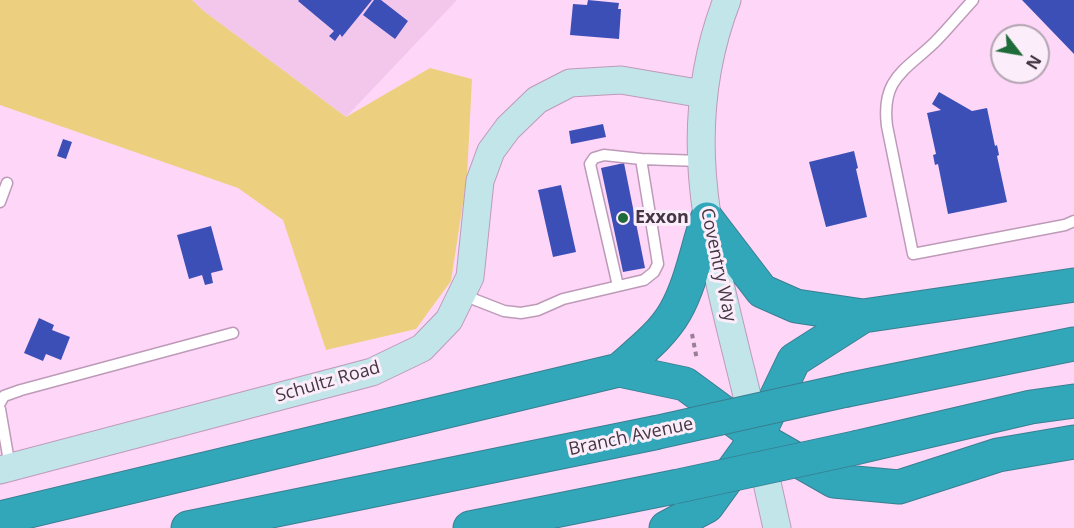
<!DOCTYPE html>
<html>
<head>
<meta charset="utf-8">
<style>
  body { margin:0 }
  #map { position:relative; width:1074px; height:528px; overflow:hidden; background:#fed7f8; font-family:"Open Sans",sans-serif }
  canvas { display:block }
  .north { position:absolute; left:990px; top:24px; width:60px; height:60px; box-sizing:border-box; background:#fcedfa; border:2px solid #b3a4b1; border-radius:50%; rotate:121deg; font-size:16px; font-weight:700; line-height:24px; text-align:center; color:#453643 }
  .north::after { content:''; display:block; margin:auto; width:21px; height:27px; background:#1f6a39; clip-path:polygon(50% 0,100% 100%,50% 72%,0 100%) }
</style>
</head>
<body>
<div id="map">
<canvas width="1074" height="528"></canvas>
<div class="north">N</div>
</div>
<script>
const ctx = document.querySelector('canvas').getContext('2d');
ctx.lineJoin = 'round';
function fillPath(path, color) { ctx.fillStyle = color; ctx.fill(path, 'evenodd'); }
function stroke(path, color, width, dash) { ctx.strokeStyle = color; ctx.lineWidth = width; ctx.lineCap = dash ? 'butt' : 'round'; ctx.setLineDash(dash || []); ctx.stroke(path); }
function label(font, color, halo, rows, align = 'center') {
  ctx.font = font + ' "Open Sans",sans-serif'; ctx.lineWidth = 6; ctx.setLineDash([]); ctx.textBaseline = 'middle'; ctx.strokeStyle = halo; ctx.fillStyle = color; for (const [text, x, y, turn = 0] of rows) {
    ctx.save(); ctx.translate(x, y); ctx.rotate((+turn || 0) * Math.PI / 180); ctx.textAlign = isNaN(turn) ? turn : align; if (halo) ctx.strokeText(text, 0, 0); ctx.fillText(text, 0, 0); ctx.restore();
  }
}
fillPath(new Path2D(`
  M192,0H457L346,117L205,12Z`), '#f3c7ec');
fillPath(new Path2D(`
  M0,0H192L205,12L346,117L430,68L472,79L467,177L451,281L416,329L326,350L283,220L238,188L0,105Z`), '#ecd080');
fillPath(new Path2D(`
  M299,0H372L342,37L340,34L335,41L329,36L334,31L298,1Z
  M374,0H381L408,21L395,39L363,15Z
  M588,0L619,3L618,9H621L619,39L570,35L573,4L587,5Z
  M1022,0H1074V54Z
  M939,92L972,111L987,108L995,146L997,145L999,155L997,156L1007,202L948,214L938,164L935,165L933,155L936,154L927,113L941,110L932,104Z
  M603,124L606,137L571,144L569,131Z
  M63,139L72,142L66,159L57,156Z
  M854,151L858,168L856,169L867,217L826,227L809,162Z
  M624,163L645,268L623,272L601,168Z
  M561,185L576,252L553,257L538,190Z
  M211,226L223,270L211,273L213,283L205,285L202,275L189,279L177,235Z
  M39,318L54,325L52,330L70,337L61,360L46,354L43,361L24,353Z`), '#3c4fb7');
const lane = new Path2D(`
  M973,0C960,14 948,29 935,42C905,71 881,78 887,126L913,254L1065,225L1074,221
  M0,202L7,183
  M618,286L590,164L594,158L604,155L641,159
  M463,295L504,311L521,313L538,310L563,299L644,280L654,272L658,264L641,159L701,161
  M0,403L4,396L21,390L233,333
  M0,409L10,467`);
const secondary = new Path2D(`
  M727,0C678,127 708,237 739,363C753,418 765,473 777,528
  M0,470L372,372L422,348L449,320L470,277L480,181L491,151L508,128L537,100L570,83L621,80L703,94`);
const highway = new Path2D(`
  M707,219L762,291L796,306L863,316L1074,285
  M619,370C638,353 662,335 675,312C691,284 697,249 707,219
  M847,390L1074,344
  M859,447L1031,407L1074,401
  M0,518L619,370L685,384L757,437L834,481L899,487L998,455L1074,442
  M188,528L654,433
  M470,528L674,487
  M666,528L707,506L757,437L794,360L863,316`);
stroke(lane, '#be9ab9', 13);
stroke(secondary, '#be9ab9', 29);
stroke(highway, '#397f90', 35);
stroke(new Path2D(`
  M692,334L697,360`), '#997f95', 4, [4.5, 4.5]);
stroke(lane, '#fff', 10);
stroke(secondary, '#c2e5ea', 27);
stroke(highway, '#32a7ba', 33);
const highwayBridge = new Path2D(`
  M654,433L847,390
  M674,487L859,447`);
stroke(highwayBridge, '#397f90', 35, []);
stroke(highwayBridge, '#32a7ba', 33);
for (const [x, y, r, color] of [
  [623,218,6,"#1f6a39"]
]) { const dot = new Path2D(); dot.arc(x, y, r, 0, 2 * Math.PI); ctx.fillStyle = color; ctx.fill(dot); stroke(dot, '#fcedfa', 2); }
label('bold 18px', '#453643', '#fcedfa', [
  ["Exxon",635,218]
], 'left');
label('18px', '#453643', '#fcedfa', [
  ["Coventry Way",718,265,78],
  ["Schultz Road",328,382,-16],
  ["Branch Avenue",631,437,-12]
]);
</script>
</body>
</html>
